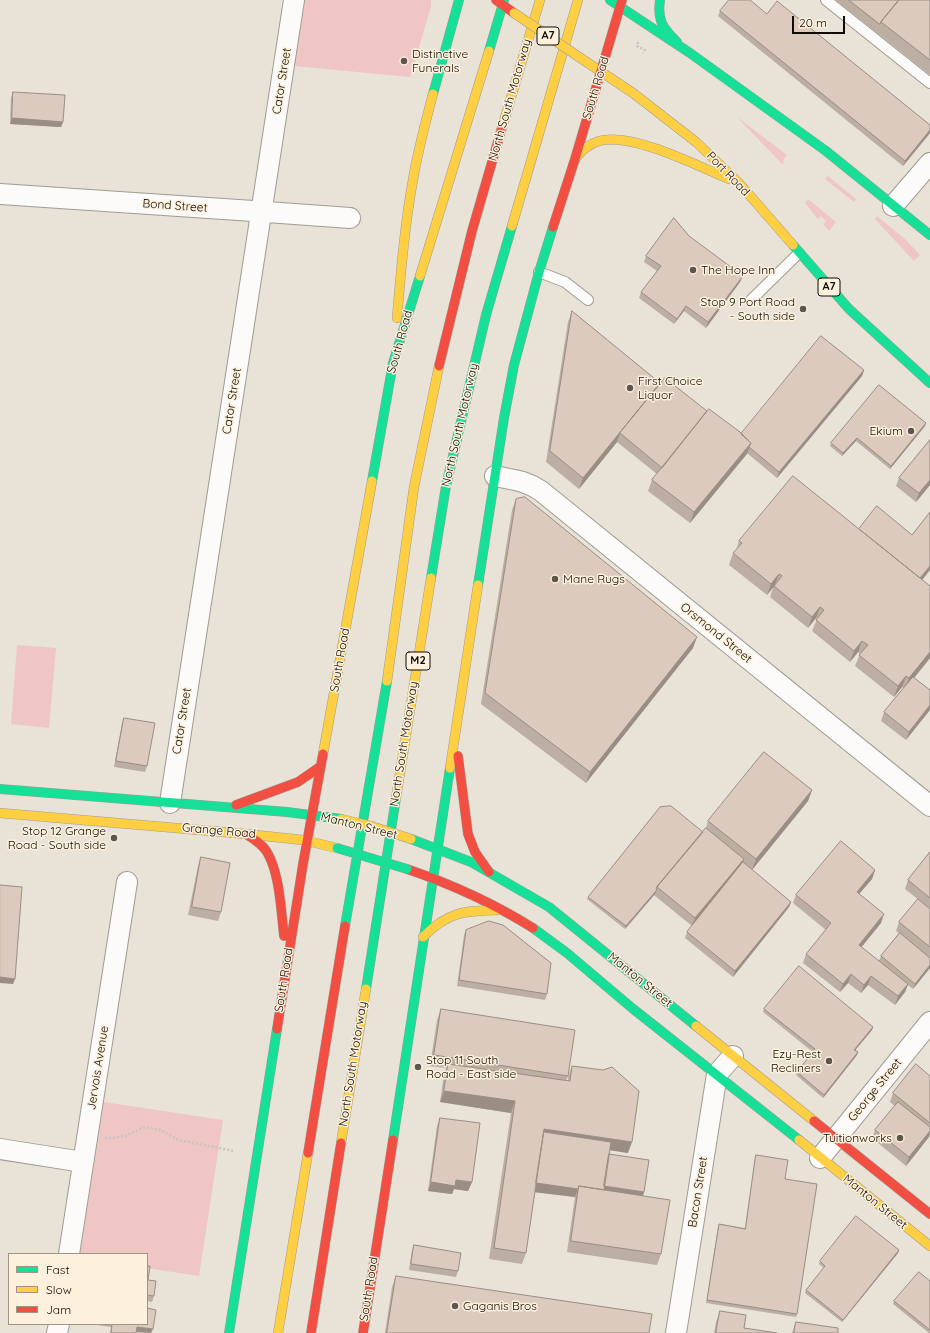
<!DOCTYPE html>
<html>
<head>
<meta charset="utf-8">
<style>
  body { margin:0 }
  #map { position:relative; width:930px; height:1333px; overflow:hidden; background:#e8e2d7; font-family:Quicksand,sans-serif }
  canvas { display:block }
  .legend { position:absolute; left:8px; top:1253px; width:140px; height:72px; box-sizing:border-box; background:#fdf1dd; border:1px solid #9e9587; margin:0; padding:5px 7px; list-style:none; font-size:12px; color:#0f0b05 }
  .legend li { display:flex; align-items:center; gap:8px; height:20px }
  .legend b { width:20px; border:1px solid #9e9587 }
  .scale { position:absolute; left:792px; top:16px; width:53px; height:18px; box-sizing:border-box; border:2px solid #0f0b05; border-top:0; padding-left:5px; font-size:12px; line-height:14px; white-space:nowrap; color:#0f0b05; -webkit-text-stroke:3px #fdf1dd; paint-order:stroke }
</style>
</head>
<body>
<div id="map">
<canvas width="930" height="1333"></canvas>
<ul class="legend">
<li><b style="height:5px;background:#16e098"></b>Fast</li>
<li><b style="height:5px;background:#ffcf43"></b>Slow</li>
<li><b style="height:5px;background:#f24e42"></b>Jam</li>
</ul>
<div class="scale">20 m</div>
</div>
<script>
const ctx = document.querySelector('canvas').getContext('2d');
ctx.lineJoin = 'round';
function fillPath(path, color) { ctx.fillStyle = color; ctx.fill(path, 'evenodd'); }
function stroke(path, color, width, dash) { ctx.strokeStyle = color; ctx.lineWidth = width; ctx.lineCap = dash ? 'butt' : 'round'; ctx.setLineDash(dash || []); ctx.stroke(path); }
function label(font, color, halo, rows, align = 'center') {
  ctx.font = font + ' Quicksand,sans-serif'; ctx.lineWidth = 3; ctx.setLineDash([]); ctx.textBaseline = 'middle'; ctx.strokeStyle = halo; ctx.fillStyle = color; for (const [text, x, y, turn = 0] of rows) {
    ctx.save(); ctx.translate(x, y); ctx.rotate((+turn || 0) * Math.PI / 180); ctx.textAlign = isNaN(turn) ? turn : align; if (halo) ctx.strokeText(text, 0, 0); ctx.fillText(text, 0, 0); ctx.restore();
  }
}
fillPath(new Path2D(`
  M305,0H431V7L410,77L294,66Z
  M737,117L787,155L784,159L783,165Z
  M828,176L856,199L854,202L825,179Z
  M808,199L836,222L829,231L823,224L826,221L821,216L818,219L805,203Z
  M877,216L906,240L920,255L914,261L875,219Z
  M17,645L56,648L49,728L11,724Z
  M104,1102L223,1120L199,1276L147,1268V1254H80Z`), '#efc6c4');
const lane = new Path2D(`
  M826,0L930,83
  M539,272L565,282L588,300
  M751,300L799,253`);
const street = new Path2D(`
  M0,194L253,211L350,218
  M893,206L930,163
  M495,476C513,480 525,480 541,491L930,806
  M170,803L294,0
  M0,1149L83,1162
  M820,1158L930,1022
  M69,1254L127,882
  M57,1333L59,1324
  M676,1333L717,1074L733,1056`);
const fast = new Path2D(`
  M610,0L690,53L826,151L930,235
  M660,0C657,21 663,28 677,42
  M489,51L504,0
  M433,94L459,0
  M793,245L849,309L930,383
  M372,481L393,363L420,276
  M431,578L446,486L486,315L512,226
  M478,585L504,418L514,365L539,272L553,227
  M0,789L287,812L341,819
  M411,839L471,862L549,907L696,1026
  M345,926L387,681
  M533,928L567,953L632,1008L799,1140
  M366,989L396,798
  M393,1140L450,768
  M229,1333L277,1029`);
const slow = new Path2D(`
  M582,59L633,93L696,142L738,182L793,245
  M501,131L540,0
  M575,159C581,151 589,144 599,141C632,132 698,166 729,179
  M512,226L578,0
  M420,276L489,51
  M397,318C401,270 405,222 414,174C419,147 426,120 433,94
  M387,681L414,487L439,366
  M323,754L372,481
  M450,768L478,585
  M396,798L431,578
  M0,813L246,834L303,840L337,848
  M423,937C449,911 464,911 500,910
  M696,1026L814,1121
  M799,1140L930,1246
  M341,1143L366,989
  M278,1333L308,1153`);
const jam = new Path2D(`
  M496,0L514,13
  M553,227L575,159L622,0
  M439,366L472,231L501,131
  M458,756L468,834L475,852L489,872
  M236,805L298,782L321,766
  M246,834C254,839 262,844 267,852C280,874 281,911 284,936
  M407,869C451,884 493,903 533,928
  M277,1029L303,864L323,754
  M814,1121L930,1214
  M308,1153L345,926
  M311,1333L341,1143
  M363,1333L393,1140`);
stroke(lane, '#a09c93', 12);
stroke(street, '#a09c93', 22);
stroke(fast, '#a09c93', 10);
stroke(slow, '#a09c93', 10);
stroke(jam, '#a09c93', 10);
stroke(new Path2D(`
  M638,42L637,46L645,50L643,53
  M105,1138H113L125,1136L145,1127L160,1130L179,1140L234,1151`), '#c7c5c2', 2.5, [2, 2]);
stroke(lane, '#fcfbf9', 10);
stroke(street, '#fcfbf9', 20);
stroke(fast, '#16e098', 9);
stroke(slow, '#ffcf43', 9);
stroke(jam, '#f24e42', 9);
const fastBridge = new Path2D(`
  M337,848L407,869`);
const slowBridge = new Path2D(`
  M514,13L582,59
  M341,819L371,826L411,839`);
stroke(fastBridge, '#a09c93', 10, []);
stroke(slowBridge, '#a09c93', 10, []);
stroke(fastBridge, '#16e098', 9);
stroke(slowBridge, '#ffcf43', 9);
fillPath(new Path2D(`
  M835,0H930V75L877,33Z
  M720,11L767,14L930,125V133L903,166L718,16Z
  M13,92L63,122L61,127L10,124L11,98Z
  M689,236L740,282L706,328L684,311L674,324L639,298L641,292L657,271L644,262L646,256Z
  M572,311L659,385L707,411L741,434L864,370L862,376L777,478L747,453L690,523L648,491L652,480L657,474L617,442L579,489L546,462L568,322Z
  M925,426L890,469L856,441L842,456L830,446L831,443Z
  M930,440V485L916,502L896,486L899,478Z
  M516,499L693,648L586,783L481,704L512,510Z
  M739,541L922,580L930,586V658L914,678L930,690L906,740L881,721L884,712L904,688L902,687L894,697L855,666L860,654L858,652L850,662L812,631L817,619L816,618L808,628L770,597L773,588L767,595L729,565L733,553L736,550Z
  M124,718L147,766L145,772L114,767L122,724Z
  M812,790L808,801L752,870L791,902L789,907L733,977L685,938L687,932L692,926L654,895L655,894L625,929L587,899L588,897L703,832L706,828L708,821Z
  M930,852V909L905,889L908,880Z
  M201,857L221,912L218,921L188,915L198,866Z
  M875,870L872,879L859,894L881,923L861,947L879,961L881,956L899,933L896,931L899,922L930,909V968L913,989L908,985L905,992L895,1005L868,985L861,993L848,983L840,992L803,963L806,954L826,930L793,903L796,895Z
  M466,930L547,994L545,1000L457,986L464,935Z
  M441,1009L568,1076L566,1081H568V1077L572,1066L628,1153L610,1150L609,1154L644,1192L643,1196L661,1254L657,1265L567,1252L575,1197L535,1192L526,1253L522,1264L489,1259L511,1113L440,1102L444,1075L446,1068L430,1066L437,1020Z
  M764,1009L873,1027L872,1030L855,1050L858,1052L857,1055L823,1098L796,1075L797,1072L813,1052L763,1012Z
  M930,1076V1133L929,1137L906,1166L872,1138L875,1130L895,1106L890,1102L893,1093Z
  M440,1118L472,1182L468,1191L454,1189L452,1194L428,1191L437,1126Z
  M756,1155L785,1179L797,1314L796,1317L706,1303L718,1227L719,1224L745,1228L755,1158Z
  M414,1245L458,1271L456,1277L409,1270L412,1251Z
  M899,1250L898,1253L842,1322L805,1293L806,1290L824,1268L819,1264L820,1261Z
  M147,1266L148,1280L154,1296L152,1302L147,1301Z
  M396,1276L649,1333H385L392,1287Z
  M930,1281V1333H929L893,1304L894,1301Z
  M720,1311L744,1328L777,1333H714L716,1322Z
  M796,1322L838,1333H792Z
  M98,1324H147L136,1333H110L111,1327L97,1325Z`), '#bcaea3');
fillPath(new Path2D(`
  M12,118L63,122L61,127L10,124Z
  M930,130V133L903,166L905,161Z
  M743,276L740,282L706,328L708,322Z
  M686,306L684,311L674,324L677,319Z
  M864,370L862,376L777,478L779,472Z
  M660,383L656,394L620,433L617,442L579,489L583,478Z
  M926,423L925,426L890,469L891,466Z
  M857,438L856,441L842,456L843,453Z
  M751,443L747,454L690,523L694,512Z
  M930,480V485L916,502L919,493Z
  M930,566V570L916,588L919,579Z
  M779,574L775,585L774,586L767,595L771,584Z
  M820,607L816,618L808,628L812,617Z
  M697,637L693,648L586,783L590,772Z
  M862,641L858,652L850,662L854,651Z
  M930,652V658L905,689L909,678Z
  M906,676L902,687L894,697L898,686Z
  M930,705V710L906,740L909,732Z
  M812,790L808,801L752,870L756,859Z
  M744,859L741,867L692,926L695,918Z
  M875,870L872,879L854,900L857,892Z
  M656,891L655,894L625,929L626,926Z
  M791,902L789,907L733,977L735,971Z
  M884,914L881,923L856,954L859,945Z
  M930,965V968L913,989L915,984Z
  M851,974L848,983L840,992L843,984Z
  M871,976L868,985L861,993L864,985Z
  M0,977L15,979L13,984L0,983Z
  M908,984L905,992L895,1005L898,996Z
  M873,1027L872,1030L853,1053L854,1050Z
  M858,1052L857,1055L823,1098L824,1095Z
  M444,1091L515,1101L511,1113L440,1102Z
  M544,1129L632,1142L628,1153L542,1140Z
  M930,1131V1133L929,1137L906,1166L909,1157Z
  M456,1180L472,1182L468,1191L454,1189L452,1194L428,1191L431,1182Z
  M536,1183L578,1189L575,1197L533,1192Z
  M604,1186L644,1192L642,1198L602,1192Z
  M899,1250L898,1253L842,1322L843,1320Z
  M137,1327L153,1329L151,1333L134,1332Z`), '#998d84');
const building = new Path2D(`
  M729,0H750L767,14L777,1L930,125V130L905,161L720,11Z
  M849,0H899L881,22L880,24Z
  M899,0H930V60L881,22Z
  M13,92L65,95L63,122L12,118Z
  M674,218L689,236L743,276L708,322L686,306L677,319L641,292L661,266L646,256Z
  M572,311L660,383L583,478L550,451Z
  M821,336L864,370L779,472L749,447L751,443L741,434Z
  M665,378L707,411L662,468L620,433Z
  M879,385L926,423L891,466L857,438L843,453L831,443Z
  M709,409L740,432L751,443L694,512L652,480Z
  M930,440V480L919,493L899,478Z
  M793,476L930,586V652L909,678L906,676L898,686L859,655L868,645L862,641L854,651L816,620L824,610L820,607L812,617L774,586L782,576L781,575L779,574L771,584L733,553L742,543L739,541Z
  M525,497L697,637L590,772L485,693L516,499Z
  M877,506L912,535L930,512V566L920,578L859,529Z
  M913,677L930,690V705L909,732L884,712Z
  M124,718L155,723L147,766L116,761Z
  M764,752L812,790L756,859L708,821Z
  M671,806L703,832L657,887L656,891L626,926L588,897L660,807Z
  M706,828L744,859L695,918L657,887Z
  M841,841L875,870L857,892L884,914L859,945L908,984L898,996L871,976L864,985L851,974L843,984L806,954L831,923L796,895Z
  M930,852V898L908,880Z
  M201,857L230,863L221,912L192,907Z
  M743,862L791,902L735,971L687,932Z
  M0,885L22,887L15,979L0,977Z
  M918,899L930,909V947L899,922Z
  M489,921L503,925L551,963L547,994L459,980L466,930Z
  M900,933L930,958V965L915,984L881,956Z
  M799,966L873,1027L854,1050L858,1052L824,1095L797,1072L815,1049L764,1009Z
  M441,1009L575,1030L568,1076L434,1055Z
  M448,1064L570,1081L572,1066L603,1070L612,1067L639,1091L632,1142L544,1129L526,1253L494,1248L515,1101L444,1091Z
  M916,1064L930,1076V1123L893,1093Z
  M898,1102L930,1127V1131L909,1157L875,1130Z
  M440,1118L480,1123L472,1182L456,1180L455,1186L431,1182Z
  M544,1132L611,1142L604,1190L579,1186L578,1189L536,1183Z
  M609,1154L649,1160L644,1192L604,1186Z
  M756,1155L788,1160L785,1179L817,1184L797,1314L707,1300L719,1224L745,1229Z
  M579,1186L670,1200L661,1254L571,1241Z
  M856,1216L899,1250L843,1320L806,1290L825,1266L820,1261Z
  M414,1245L461,1253L458,1271L411,1264Z
  M147,1266H150L148,1280L156,1281L154,1296L147,1295Z
  M919,1272L930,1281V1330L894,1301Z
  M396,1276L652,1314L649,1333H387Z
  M147,1308L156,1310L153,1329L137,1327L136,1333H111L112,1324H147Z
  M720,1311L746,1315L744,1328L777,1333H716Z
  M796,1322L838,1328V1333H794Z`);
fillPath(building, '#dbcabd');
stroke(building, '#998d84', 1);
for (const [x, y, r, color] of [
  [404,61,4,"#5b564e"],
  [693,270,4,"#5b564e"],
  [803,309,4,"#5b564e"],
  [630,388,4,"#5b564e"],
  [911,431,4,"#5b564e"],
  [555,579,4,"#5b564e"],
  [114,838,4,"#5b564e"],
  [829,1061,4,"#5b564e"],
  [418,1067,4,"#5b564e"],
  [900,1138,4,"#5b564e"],
  [455,1306,4,"#5b564e"]
]) { const dot = new Path2D(); dot.arc(x, y, r, 0, 2 * Math.PI); ctx.fillStyle = color; ctx.fill(dot); stroke(dot, '#fdf1dd', 1.5); }
for (const [x, y, w] of [
  [548,36,22],
  [829,287,22],
  [418,661,24]
]) { const box = new Path2D(); box.roundRect(x - w / 2, y - 9, w, 18, 3); ctx.fillStyle = '#fdf1dd'; ctx.fill(box); stroke(box, '#0f0b05', 1); }
label('bold 11px', '#0f0b05', null, [
  ["A7",548,36],
  ["A7",829,287],
  ["M2",418,661]
]);
label('12px', '#0f0b05', '#fdf1dd', [
  ["Distinctive",412,54],
  ["Funerals",412,68],
  ["The Hope Inn",701,270],
  ["Stop 9 Port Road",795,302,"right"],
  ["- South side",795,316,"right"],
  ["First Choice",638,381],
  ["Liquor",638,395],
  ["Ekium",903,431,"right"],
  ["Mane Rugs",563,579],
  ["Stop 12 Grange",106,831,"right"],
  ["Road - South side",106,845,"right"],
  ["Ezy-Rest",821,1054,"right"],
  ["Recliners",821,1068,"right"],
  ["Stop 11 South",426,1060],
  ["Road - East side",426,1074],
  ["Tuitionworks",892,1138,"right"],
  ["Gaganis Bros",463,1306]
], 'left');
label('12px', '#0f0b05', '#fdf1dd', [
  ["Cator Street",282,81,-81],
  ["South Road",596,88,-73],
  ["North South Motorway",510,100,-74],
  ["Port Road",728,174,46],
  ["Bond Street",175,206,4],
  ["South Road",400,342,-74],
  ["Cator Street",232,401,-81],
  ["North South Motorway",460,425,-77],
  ["Orsmond Street",716,633,39],
  ["South Road",340,660,-80],
  ["Cator Street",182,721,-81],
  ["North South Motorway",404,744,-81],
  ["Manton Street",359,826,14],
  ["Grange Road",219,831,5],
  ["South Road",284,980,-81],
  ["Manton Street",640,980,39],
  ["North South Motorway",353,1064,-81],
  ["Jervois Avenue",98,1068,-81],
  ["George Street",875,1090,-51],
  ["Bacon Street",698,1192,-81],
  ["Manton Street",875,1202,39],
  ["South Road",369,1289,-81]
]);
</script>
</body>
</html>
